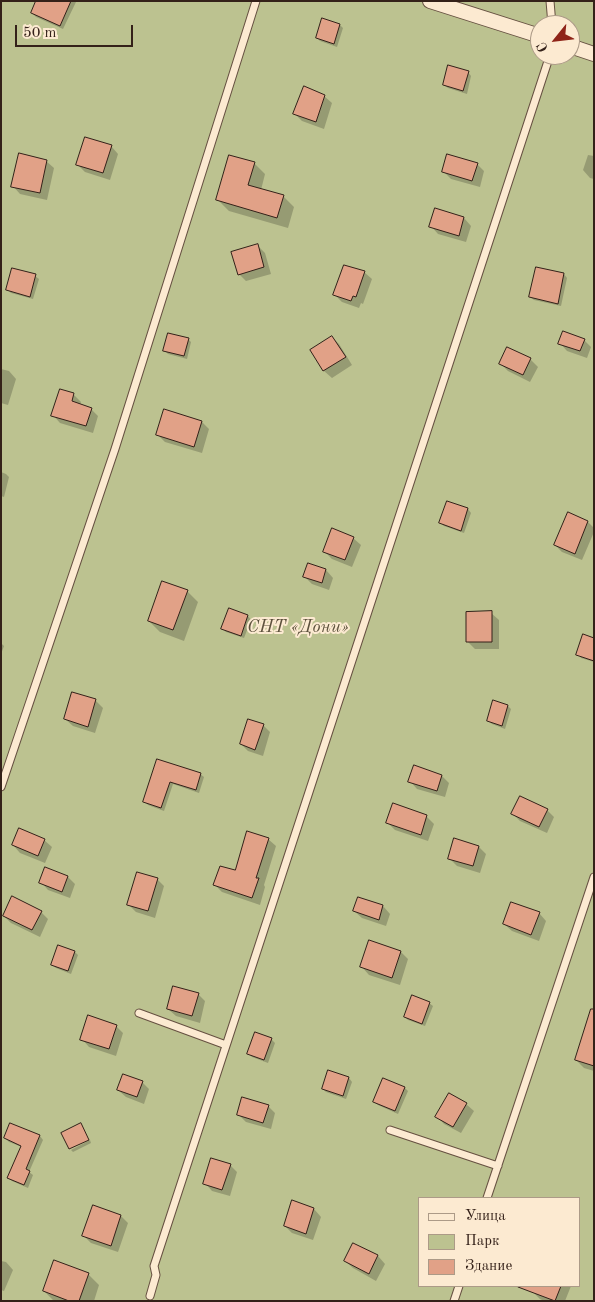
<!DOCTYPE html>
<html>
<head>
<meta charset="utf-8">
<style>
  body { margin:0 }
  #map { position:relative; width:595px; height:1302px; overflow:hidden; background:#fbdeb8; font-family:"Old Standard TT",serif }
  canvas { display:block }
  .frame { position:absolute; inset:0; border:2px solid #342119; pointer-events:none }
  .legend { position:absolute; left:418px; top:1197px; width:162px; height:90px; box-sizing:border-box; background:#fcead1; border:1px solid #ac9a87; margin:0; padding:6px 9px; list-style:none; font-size:15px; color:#342119 }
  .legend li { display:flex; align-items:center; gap:10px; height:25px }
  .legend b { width:25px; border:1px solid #ac9a87 }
  .north { position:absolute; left:530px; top:15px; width:50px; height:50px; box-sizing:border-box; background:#fcead1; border:1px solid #ac9a87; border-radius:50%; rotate:241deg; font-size:14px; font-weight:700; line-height:20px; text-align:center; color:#342119 }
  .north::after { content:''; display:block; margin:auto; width:18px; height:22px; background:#8f2418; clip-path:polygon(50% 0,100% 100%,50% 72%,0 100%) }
  .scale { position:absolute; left:15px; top:25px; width:118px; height:22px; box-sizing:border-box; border:2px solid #342119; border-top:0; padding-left:6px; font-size:15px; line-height:18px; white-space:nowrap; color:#342119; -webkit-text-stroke:4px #fcead1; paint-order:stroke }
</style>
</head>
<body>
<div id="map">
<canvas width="595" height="1302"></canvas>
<div class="frame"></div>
<ul class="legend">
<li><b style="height:6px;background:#fcead1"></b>Улица</li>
<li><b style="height:14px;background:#bcc290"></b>Парк</li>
<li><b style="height:14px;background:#e1a187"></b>Здание</li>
</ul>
<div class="north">С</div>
<div class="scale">50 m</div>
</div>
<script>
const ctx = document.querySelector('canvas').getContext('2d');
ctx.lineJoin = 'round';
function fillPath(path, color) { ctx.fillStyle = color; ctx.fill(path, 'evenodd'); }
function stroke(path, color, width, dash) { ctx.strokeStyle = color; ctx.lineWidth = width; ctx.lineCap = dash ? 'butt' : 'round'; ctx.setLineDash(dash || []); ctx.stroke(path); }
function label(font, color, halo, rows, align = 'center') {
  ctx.font = font + ' "Old Standard TT",serif'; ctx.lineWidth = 4; ctx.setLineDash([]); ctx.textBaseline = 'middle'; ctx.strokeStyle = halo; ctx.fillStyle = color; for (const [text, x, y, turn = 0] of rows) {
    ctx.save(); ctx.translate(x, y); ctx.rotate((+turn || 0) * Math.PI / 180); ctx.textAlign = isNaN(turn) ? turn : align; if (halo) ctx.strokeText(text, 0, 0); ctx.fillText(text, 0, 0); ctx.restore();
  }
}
fillPath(new Path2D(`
  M1,1H594V1301H1ZM540,25H570V55H540ZM419,1198H579V1286H419Z`), '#bcc290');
fillPath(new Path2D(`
  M38,1H75L76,2L63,29L36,17L32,13Z
  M340,25L343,28L337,47L320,41L317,38Z
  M468,72L471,76L467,94L448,88L444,85Z
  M324,96L332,103L324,129L302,121L295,114Z
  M111,146L118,154L110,180L85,172L78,165Z
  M588,155L594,156V179L590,178L583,170Z
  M46,161L54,168L47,200L20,194L13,186Z
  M254,163L265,174L261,190L283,196L294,207L288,228L229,211L218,200Z
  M477,164L484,171L480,187L451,179L443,171Z
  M464,218L471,226L466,242L438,234L431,226Z
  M257,245L265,253L271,274L246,281L239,274Z
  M537,268L564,274L567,278L561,306L534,300L530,297Z
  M364,272L372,279L363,304L361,303L359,308L342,302L335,295Z
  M35,276L39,279L33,299L11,293L8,290Z
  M332,337L339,344L352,365L332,378L324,371L311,351Z
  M188,339L191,342L187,359L168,354L165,351Z
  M584,340L591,347L587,358L567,351L560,343Z
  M530,359L538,367L530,382L508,371L501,364Z
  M1,369L9,371L16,379L8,405L1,403Z
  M73,394L81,402L80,405L91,409L98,416L93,433L60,423L53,415Z
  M202,422L209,429L202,453L165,442L158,435Z
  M1,472L6,474L9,477L4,497L1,496Z
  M468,509L471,513L464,533L444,526L441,523Z
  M588,522L594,528V532L582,560L562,552L555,545Z
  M353,538L361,545L352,567L332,559L325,552Z
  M309,565L326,570L333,578L329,590L312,584L305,577Z
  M187,591L198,602L184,641L160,632L149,621Z
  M491,613L499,620V649H475L468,642Z
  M248,616L251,620L244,638L226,632L223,629Z
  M594,639V662L581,658L578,654Z
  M1,643L4,646L1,654Z
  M95,700L103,708L95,733L73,726L65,719Z
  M494,702L508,706L511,709L505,729L492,724L488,721Z
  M263,725L270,732L263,756L248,751L241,744Z
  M158,760L200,774L204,777L199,793L173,784L164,811L148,805L145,802Z
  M442,776L449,783L445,797L417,789L410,781Z
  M547,810L554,817L547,833L520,821L513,814Z
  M426,816L434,824L428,841L395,830L388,823Z
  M268,839L276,846L264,885L265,887L260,905L222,892L215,885L235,872Z
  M44,840L52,847L45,863L20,853L13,845Z
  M479,847L486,854L480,873L457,866L449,858Z
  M46,868L68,877L75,884L70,898L48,890L41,882Z
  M157,879L164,886L155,918L136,912L129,905Z
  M383,906L390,914L386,926L362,918L354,911Z
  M41,912L48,919L40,937L11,923L4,916Z
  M539,913L546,921L539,941L512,931L504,924Z
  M75,952L78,955L71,974L56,968L52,965Z
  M401,952L408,959L400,985L369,975L362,967Z
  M198,994L205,1001L200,1023L176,1016L168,1009Z
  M429,1003L433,1006L425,1026L408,1020L405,1017Z
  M116,1026L123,1033L116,1056L89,1047L82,1039Z
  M594,1035V1071L584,1068L576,1060Z
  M271,1039L275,1043L268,1063L252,1057L248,1053Z
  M349,1078L352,1082L346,1099L326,1092L323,1089Z
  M384,1079L405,1088L408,1091L398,1114L378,1105L375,1102Z
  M142,1082L149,1089L144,1104L126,1097L118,1090Z
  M466,1104L474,1111L461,1133L444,1124L437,1116Z
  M268,1106L275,1113L271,1129L246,1122L239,1115Z
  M11,1125L40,1136L43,1140L29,1172L33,1175L28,1188L12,1181L8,1177L22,1147L9,1142L5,1138Z
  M90,1140L91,1143L73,1152L71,1150Z
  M230,1165L237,1172L230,1196L212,1191L205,1183Z
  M314,1209L321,1217L313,1240L292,1233L285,1226Z
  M121,1216L128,1223L118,1252L91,1243L84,1236Z
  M354,1244L378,1256L385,1264L376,1281L353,1268L345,1261Z
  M1,1261L6,1262L13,1270L4,1291L1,1290Z
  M88,1274L99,1285L94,1301H54L44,1291Z
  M535,1286H571L565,1301H544L540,1299L533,1292Z`), '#0003');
const building = new Path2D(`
  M36,1H71L60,26L31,13Z
  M322,18L340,24L334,44L316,38Z
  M448,65L469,71L463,91L443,85Z
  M304,86L325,95L316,122L293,114Z
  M85,137L112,145L103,173L76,165Z
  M19,153L47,160L40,193L11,187Z
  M447,154L478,163L472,181L442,172Z
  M229,155L255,162L248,185L284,195L277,218L216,200Z
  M435,208L464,217L459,236L429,227Z
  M258,244L264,267L238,275L231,252Z
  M344,265L365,271L356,297L353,296L351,301L333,295Z
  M536,267L564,273L558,304L529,297Z
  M12,268L36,274L30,297L6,290Z
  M563,331L585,339L580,351L558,344Z
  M168,333L189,338L184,356L163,351Z
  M332,336L346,357L323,371L310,350Z
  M507,347L531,358L523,375L499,364Z
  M60,389L74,393L72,401L92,408L86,426L51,416Z
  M164,409L202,421L194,447L156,435Z
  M447,501L468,508L461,531L439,523Z
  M568,512L588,521L575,554L554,545Z
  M332,528L354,537L345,560L323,552Z
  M308,563L326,569L322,583L303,577Z
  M162,581L188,590L173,630L148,621Z
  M229,608L248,615L241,636L221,629Z
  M492,611V642H466V612Z
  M583,634L594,638V661L576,655Z
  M72,692L96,699L88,727L64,719Z
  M493,700L508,705L502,726L487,721Z
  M248,719L264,724L255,750L240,744Z
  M157,759L201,773L196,790L170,782L161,808L143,802Z
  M414,765L442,775L437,791L408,782Z
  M520,796L548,809L539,827L511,814Z
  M393,803L427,815L421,835L386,823Z
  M19,828L45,839L38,856L12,845Z
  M247,831L269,838L256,878H259L252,898L213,885L220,866L235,870Z
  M454,838L479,846L473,866L448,859Z
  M45,867L68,876L62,892L39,883Z
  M137,872L158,878L148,911L127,905Z
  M12,896L42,911L32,930L3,916Z
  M358,897L383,905L379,920L353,911Z
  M511,902L540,912L531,935L503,924Z
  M369,940L401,951L392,978L360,967Z
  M58,945L75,951L68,971L51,965Z
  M173,986L199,993L192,1016L167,1009Z
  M412,995L430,1002L422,1024L404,1017Z
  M591,1009H594V1066L575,1060Z
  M88,1015L117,1025L109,1049L80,1040Z
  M255,1032L272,1038L264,1060L247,1054Z
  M328,1070L349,1077L343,1096L322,1089Z
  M123,1074L143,1081L137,1097L117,1090Z
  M383,1078L405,1087L395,1111L373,1102Z
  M449,1093L467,1103L453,1127L435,1117Z
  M242,1097L269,1105L263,1123L237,1115Z
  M10,1123L40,1135L26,1169L30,1171L24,1185L7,1178L21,1146L4,1138Z
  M81,1123L89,1140L69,1149L61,1133Z
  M211,1158L231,1164L222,1190L203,1184Z
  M292,1200L314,1208L306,1234L284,1226Z
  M93,1205L121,1215L111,1246L82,1236Z
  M353,1243L378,1255L369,1274L344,1261Z
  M54,1260L89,1273L79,1301H69L43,1291Z
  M518,1286H561L555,1301L518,1287Z`);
fillPath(building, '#e1a187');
stroke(building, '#342119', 1);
const service = new Path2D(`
  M550,1L552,25
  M1,787L115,449L256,1
  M139,1013L226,1045
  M390,1130L498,1166
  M487,1198L594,877
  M150,1296L156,1275L154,1266L550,55
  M454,1301L459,1286`);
const minor = new Path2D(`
  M430,1L540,36
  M570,46L594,54`);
stroke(service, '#665041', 9);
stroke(minor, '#665041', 16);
stroke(service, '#fcead1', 7);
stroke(minor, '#fcead1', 14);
label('italic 18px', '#5d513d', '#fcead1', [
  ["СНТ «Дони»",298,627]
]);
</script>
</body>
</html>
